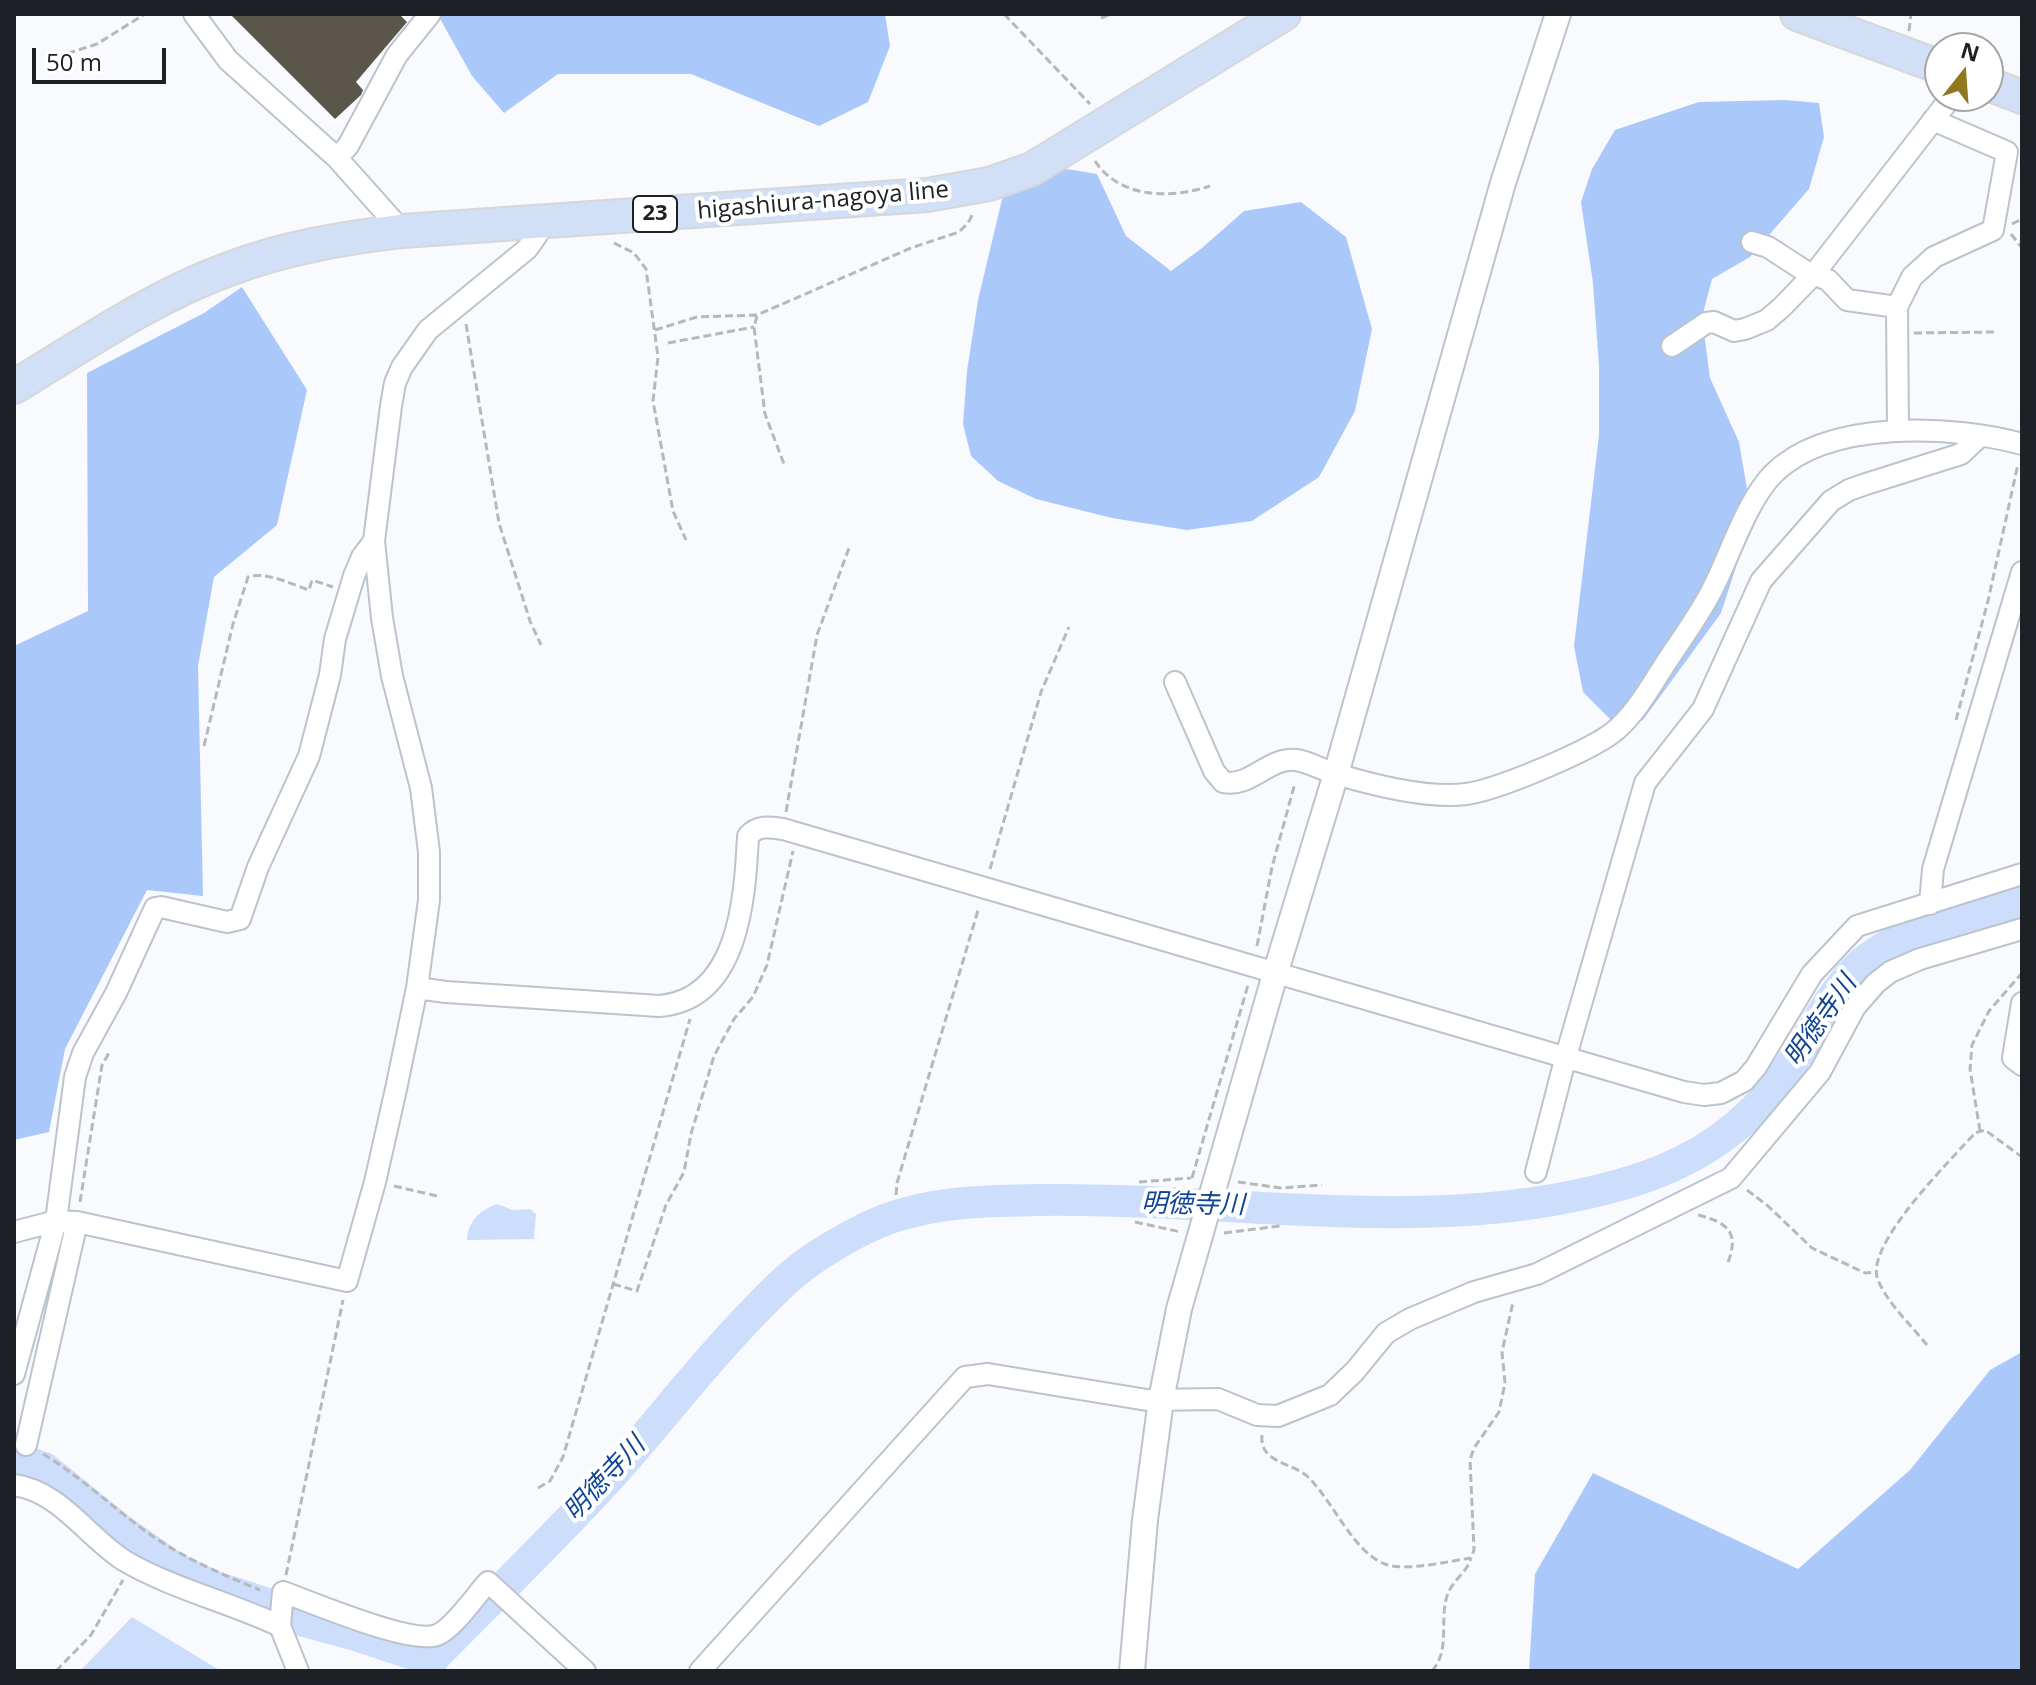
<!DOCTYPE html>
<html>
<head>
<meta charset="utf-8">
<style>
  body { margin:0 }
  #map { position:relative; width:2036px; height:1685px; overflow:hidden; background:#f9fafd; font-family:"Open Sans",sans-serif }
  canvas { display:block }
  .frame { position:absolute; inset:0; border:16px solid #1d2024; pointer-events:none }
  .north { position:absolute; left:1924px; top:32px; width:80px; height:80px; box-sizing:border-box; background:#fff; border:2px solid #a5a6a7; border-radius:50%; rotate:17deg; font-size:22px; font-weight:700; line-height:32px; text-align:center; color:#1d2024 }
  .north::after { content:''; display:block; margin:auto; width:28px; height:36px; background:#91781e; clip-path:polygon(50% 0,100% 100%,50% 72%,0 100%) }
  .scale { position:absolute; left:32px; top:48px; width:134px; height:36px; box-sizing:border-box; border:4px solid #1d2024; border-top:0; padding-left:10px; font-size:24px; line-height:28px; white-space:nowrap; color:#1d2024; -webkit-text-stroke:6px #fff; paint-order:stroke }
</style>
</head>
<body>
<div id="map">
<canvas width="2036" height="1685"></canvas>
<div class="frame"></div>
<div class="north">N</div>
<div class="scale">50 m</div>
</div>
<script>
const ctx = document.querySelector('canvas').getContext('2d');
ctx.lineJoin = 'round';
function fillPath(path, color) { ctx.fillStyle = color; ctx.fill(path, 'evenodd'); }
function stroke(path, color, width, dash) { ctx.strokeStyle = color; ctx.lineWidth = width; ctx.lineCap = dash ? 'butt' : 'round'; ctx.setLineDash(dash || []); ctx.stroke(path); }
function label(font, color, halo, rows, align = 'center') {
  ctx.font = font + ' "Open Sans","Noto Sans JP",sans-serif'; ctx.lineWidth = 8; ctx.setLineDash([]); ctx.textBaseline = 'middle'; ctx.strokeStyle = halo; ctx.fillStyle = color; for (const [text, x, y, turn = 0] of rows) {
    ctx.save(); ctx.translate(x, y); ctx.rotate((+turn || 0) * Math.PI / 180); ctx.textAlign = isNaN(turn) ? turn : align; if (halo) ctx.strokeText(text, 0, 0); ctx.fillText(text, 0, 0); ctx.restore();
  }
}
fillPath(new Path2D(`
  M443,14H885L890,46L868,102L819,126L691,74H558L504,113L472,76L439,17Z
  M1785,100L1819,103L1824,137L1809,189L1750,257L1712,279L1702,317L1710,378L1739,442L1752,518L1721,613L1643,720L1619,728L1583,692L1574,646L1599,435V366L1593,283L1581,202L1592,169L1615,130L1699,102Z
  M1055,167L1097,174L1126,236L1171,271L1202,248L1244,211L1301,202L1346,237L1372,329L1355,411L1319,477L1252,521L1187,530L1112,518L1036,499L998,481L971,456L963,424L967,371L978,300L1004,191Z
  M242,287L307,390L277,525L214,577L198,666L203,896L147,890L65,1049L49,1132L14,1140V646L88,611L87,373L204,313Z
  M2022,1352V1671H1529L1535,1574L1593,1473L1798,1569L1910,1470L1990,1370Z`), '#aac9fa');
fillPath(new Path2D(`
  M497,1204L513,1210L530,1209L536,1214L534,1239L467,1240C468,1221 480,1210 497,1204Z
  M132,1617L221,1671H80Z`), '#ccdefb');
stroke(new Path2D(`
  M14,1458L44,1468L118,1528L175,1568L212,1586L265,1603L286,1616L356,1635L413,1654H437
  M423,1671L437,1654C494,1596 553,1539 608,1479C657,1425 700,1367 751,1315C773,1292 794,1270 822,1253C847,1237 877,1220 907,1213C950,1201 993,1201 1038,1200C1114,1199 1189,1204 1264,1208C1388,1215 1520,1218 1639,1179C1697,1160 1746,1127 1782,1077C1809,1041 1825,1000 1857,968C1899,928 1968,917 2022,901`), '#ccdefb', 32);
fillPath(new Path2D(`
  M230,14H399L407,22L356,82L363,90L361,95L335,119Z`), '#5a564c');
const minor = new Path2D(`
  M194,14L228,60L337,158L402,231
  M337,158L348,146L397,55L430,14
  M1752,242L1768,247L1805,271L1828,280L1847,300L1897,307
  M1672,346L1706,323L1714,322L1734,331L1745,329L1767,320L1782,307L1814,274L1952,96
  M1898,431L1897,307L1912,277L1934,257L1993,230L2007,152L1933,120
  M1175,682L1214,771L1223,782C1251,788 1268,757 1296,760C1310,762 1322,770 1336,774C1373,785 1428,799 1466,794C1497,790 1593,750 1616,730C1638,711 1653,682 1669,658C1685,634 1702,611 1714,586C1731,552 1747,501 1773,474C1828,419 1953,425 2022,444
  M1930,904L1933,869L2022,572
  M417,988L446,992L659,1006C739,1000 745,898 748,836C758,825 769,827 783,829L1684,1092L1704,1095L1721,1093L1744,1081L1756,1067L1812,974L1857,926L2022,874
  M2022,1003L2013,1058L2022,1065
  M1536,1172L1566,1056L1645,783L1703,709L1761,581L1831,501L1849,490L1866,484L1961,454L1980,436
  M14,1232L56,1221L77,1222L347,1281L375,1182L396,1089L417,988L429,900V852L421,788L392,676L382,618L374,541L391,406L395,383L402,367L428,330L527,249L537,235L538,222
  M14,1374L56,1221L75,1077L83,1053L116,993L155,908L161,907L227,922L240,919L258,867L309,756L330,675L335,639L354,576L362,557L374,541
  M26,1445L77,1222
  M14,1485C60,1491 88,1538 125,1561C171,1588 231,1603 280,1626
  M298,1671L280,1626L283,1592C311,1602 411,1645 437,1635C453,1629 476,1595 488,1582L585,1671
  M700,1671L965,1377L988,1374L1147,1400L1218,1399L1257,1415L1278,1416L1330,1395L1355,1371L1386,1333L1410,1319L1474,1292L1537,1274L1731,1178L1820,1072L1855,1007L1876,983L1890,972L1920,959L2022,929`);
const tertiary = new Path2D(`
  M1132,1671L1145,1520L1161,1400L1179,1309L1276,971L1336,774L1503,183L1558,14`);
const primary = new Path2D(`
  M1797,14L1940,67
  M1988,84L2022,97
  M14,387C83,345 152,297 229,269C284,248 343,238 402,231L927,195L989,184L1032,169L1284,14`);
stroke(minor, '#bbc3ce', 24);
stroke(tertiary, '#bbc3ce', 28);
stroke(primary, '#d6d7d8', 36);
stroke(new Path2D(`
  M1004,14L1090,104
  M1101,18L1111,14
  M1909,31L1911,14
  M56,57L97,44L145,14
  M1095,161C1120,199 1171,199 1210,186
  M2012,224L2022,219
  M2011,234L2022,248
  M614,243L634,253L646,269L658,357L653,401L673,511L686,540
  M757,316L754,327L765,414L784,464
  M466,324L499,523L530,621L541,645
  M655,330L697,317L757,315L911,248L959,232L968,223L974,212
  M1914,333L1994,332
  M668,343L754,327
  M1956,720L1988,601L2018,464
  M204,746L233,624L248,577C267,571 290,584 309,590L312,580L333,587
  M786,812L817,635L849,548
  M990,869L1041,692L1069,627
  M1257,946L1272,867L1295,783
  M1980,1131L1970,1069L1972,1045L1989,1011L2022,973
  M1192,1178L1248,985
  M1139,1182L1191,1178
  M1238,1182L1281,1188L1322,1185
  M394,1186L437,1196
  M1747,1190L1768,1206L1812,1248L1865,1273L1876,1272
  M896,1195L897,1183L979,907
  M80,1202L102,1065L109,1053
  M1698,1215C1729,1223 1740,1233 1727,1265
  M1135,1222L1181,1232
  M1224,1233L1280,1226
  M613,1284L637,1291L666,1205L684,1172L691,1134L714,1056L734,1019L753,997L767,965L793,851
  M1927,1345C1911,1325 1888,1304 1878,1280C1863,1246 1952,1159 1975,1133L1985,1130L2022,1157
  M1262,1435C1259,1463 1292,1462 1308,1477C1333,1501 1353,1552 1385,1564C1406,1572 1449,1561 1471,1558L1474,1550L1470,1460L1474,1448L1499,1412L1505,1383L1502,1352L1513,1302
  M43,1454C81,1477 112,1507 148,1533C183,1558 221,1574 260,1590
  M538,1488L550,1481L563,1457L690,1019
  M286,1575L343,1300
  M56,1671L91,1635L123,1580
  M1432,1671C1451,1649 1439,1621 1447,1596C1452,1580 1467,1573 1471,1558`), '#b6b8bb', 3, [8, 4]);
stroke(minor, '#fff', 20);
stroke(tertiary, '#fff', 24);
stroke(primary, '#d1dff7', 32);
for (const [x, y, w] of [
  [655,214,44]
]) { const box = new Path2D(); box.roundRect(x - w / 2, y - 18, w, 36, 6); ctx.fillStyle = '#fff'; ctx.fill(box); stroke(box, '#1d2024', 2); }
label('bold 22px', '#1d2024', null, [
  ["23",655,214]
]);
label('24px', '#1d2024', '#fff', [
  ["higashiura-nagoya line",823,201,-5]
]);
label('italic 26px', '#104593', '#fff', [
  ["明徳寺川",1821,1021,-55],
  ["明徳寺川",1193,1205,1],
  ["明徳寺川",605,1479,-47]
]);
</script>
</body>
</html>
